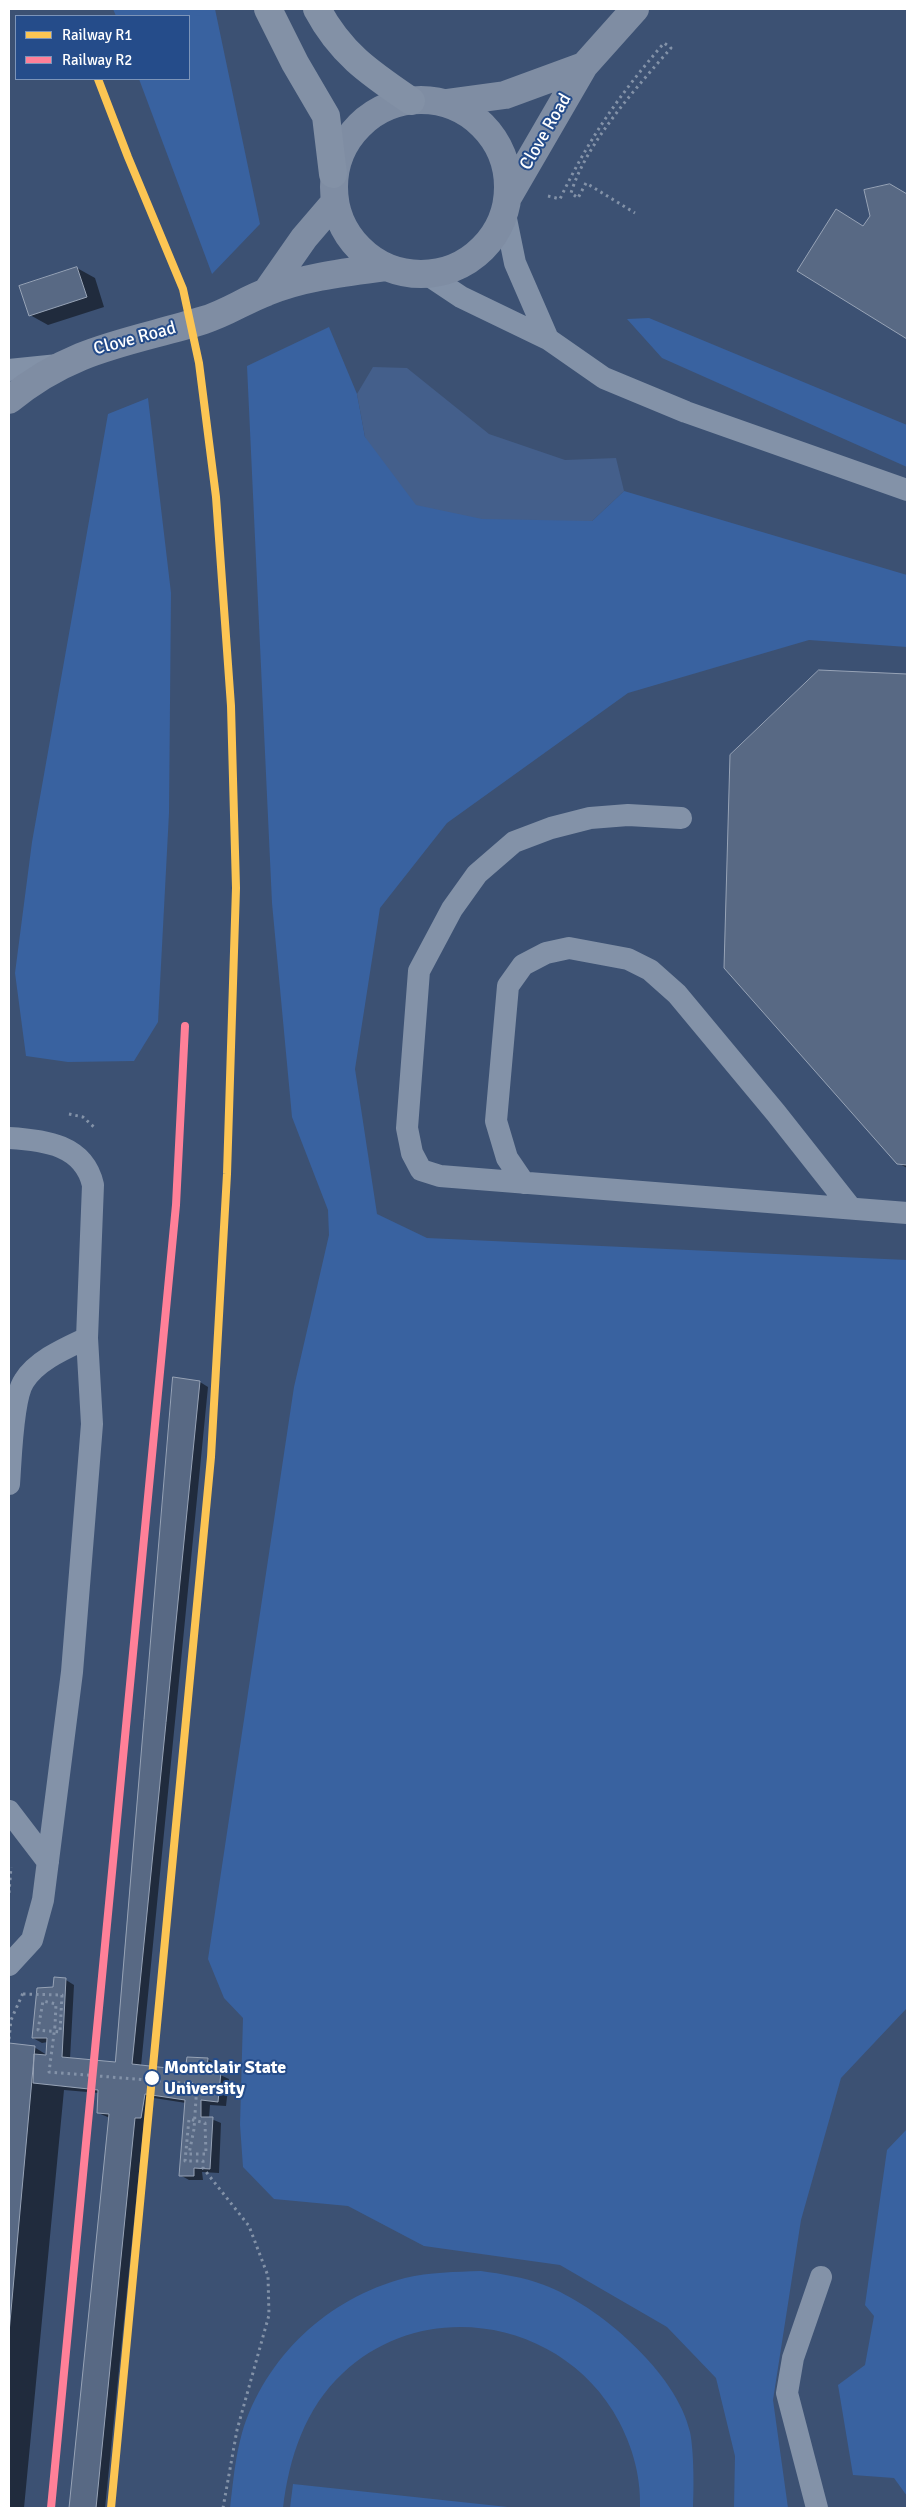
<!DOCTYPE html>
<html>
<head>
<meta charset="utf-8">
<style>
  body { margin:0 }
  #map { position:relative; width:916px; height:2517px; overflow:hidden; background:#3c5173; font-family:Signika,sans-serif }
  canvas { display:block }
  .frame { position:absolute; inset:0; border:10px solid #fff; pointer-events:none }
  .legend { position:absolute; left:15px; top:15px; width:175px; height:65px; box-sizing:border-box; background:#254c8a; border:1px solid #7c94b9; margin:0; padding:6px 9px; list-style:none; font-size:15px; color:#fff }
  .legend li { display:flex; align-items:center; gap:10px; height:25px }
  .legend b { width:25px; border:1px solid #7c94b9 }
</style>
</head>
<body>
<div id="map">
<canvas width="916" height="2517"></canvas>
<div class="frame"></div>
<ul class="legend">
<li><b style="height:6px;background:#fcc553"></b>Railway R1</li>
<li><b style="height:6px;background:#ff8098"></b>Railway R2</li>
</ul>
</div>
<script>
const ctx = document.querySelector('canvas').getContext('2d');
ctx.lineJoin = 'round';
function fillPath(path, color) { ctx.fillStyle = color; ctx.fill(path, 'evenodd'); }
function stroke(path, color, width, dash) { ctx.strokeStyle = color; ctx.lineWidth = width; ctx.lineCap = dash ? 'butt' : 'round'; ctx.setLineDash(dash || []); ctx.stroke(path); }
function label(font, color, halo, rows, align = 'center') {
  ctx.font = font + ' Signika,sans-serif'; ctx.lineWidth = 4; ctx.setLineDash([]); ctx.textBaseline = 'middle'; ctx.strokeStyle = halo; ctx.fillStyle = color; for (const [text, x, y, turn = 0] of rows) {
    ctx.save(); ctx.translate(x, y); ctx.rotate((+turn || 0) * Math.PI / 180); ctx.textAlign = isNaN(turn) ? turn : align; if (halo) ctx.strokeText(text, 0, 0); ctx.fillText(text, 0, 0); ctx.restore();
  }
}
fillPath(new Path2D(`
  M113,9H215L260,224L212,274L139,79H189V16H116Z
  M649,318L907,425V467L662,358L627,319Z
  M329,327L357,394L365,437L592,521L624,491L907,575V647L809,640L628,693L447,823L380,908L355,1069L377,1214L427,1238L907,1260V2008L841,2078L801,2220L773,2400L788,2508H734L735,2456L716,2378L667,2327L560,2265L424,2246L348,2206L274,2199L243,2167L240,2125L243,2018L224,1998L208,1959L294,1387L329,1235L328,1210L292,1117L272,903L247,366Z
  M148,398L171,593L169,813L158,1022L134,1061L68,1062L26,1056L15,973L32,842L108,414Z
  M907,2129V2496L894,2478L853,2475L838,2385L865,2365L874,2316L865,2305L887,2150Z
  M481,2271C502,2274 523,2277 544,2285C598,2305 677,2373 690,2432C694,2451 694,2489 693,2508H640C641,2473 631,2441 613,2411C556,2319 424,2297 343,2373C305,2408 289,2458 283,2508H230C233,2483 235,2458 242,2433C265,2357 328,2298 405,2278C430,2272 455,2272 481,2271Z
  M293,2484L517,2508H290Z`), '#3962a0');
fillPath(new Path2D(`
  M373,367L407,368L489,434L565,460L616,458L624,491L592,521L482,519L416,505L365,437L357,394Z`), '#445f8b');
fillPath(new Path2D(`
  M890,185L907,195V337L799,271L864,227Z
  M77,268L95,278L104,307L48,325L30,315Z
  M819,671L907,675V1168L898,1163Z
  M200,1382L208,1387L141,2066L186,2072L207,2059L216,2064V2073L229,2079L226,2106L210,2105L209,2118L221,2123L219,2173L202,2172L203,2180H189L180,2175L186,2103L154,2098L150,2123L144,2122L105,2508H70L110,2118L98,2113L99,2093L64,2090L24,2508H9V2044L34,2047L47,2055L48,2042L42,2043L33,2038L54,1989L66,1980L74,1985L70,2059L116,2063Z`), '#0007');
const building = new Path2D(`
  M890,184L907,194V339L797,271L836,209L863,226L870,216L864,190Z
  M77,267L87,297L29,316L19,286Z
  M819,670L907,674V1165L897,1164L724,968L730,755Z
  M173,1377L200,1381L132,2064L185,2070L187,2057L208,2058L207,2070L221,2072L218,2102L201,2100V2117H213L210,2169L194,2168V2176H179L185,2100L145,2094L141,2118H135L96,2508H69L109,2114L97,2113L98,2090L33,2083L34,2054L46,2055L47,2038H32L37,1988L53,1987L54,1977L66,1978L62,2057L115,2062Z
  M9,2043L35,2046L9,2333Z`);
fillPath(building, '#586984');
stroke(building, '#97a3b6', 1);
stroke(new Path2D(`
  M548,196L560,199C589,138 620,94 664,43L671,48C637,87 586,143 571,193L578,198L586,183L635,213
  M69,1114L83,1117L95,1128
  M9,1893L11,1867
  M23,1994L62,1995L60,2032L38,2030L43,2001L56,2004L55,2026
  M9,2039L11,2020L23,1993
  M194,2129L189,2154H206L205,2123L189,2119L185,2161H203V2168L249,2226L268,2276L269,2315L237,2430L223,2508`), '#8392a8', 3, [2.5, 4]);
stroke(new Path2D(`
  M505,214L515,263L548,339
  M428,275L461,297L548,339L604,378L686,412L907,490
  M9,370L58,365
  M681,818L628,815L590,818L551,828L514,842L477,874L452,909L419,971L407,1128L412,1153L421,1170L440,1176L907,1213
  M9,1138C45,1140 84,1145 93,1185L87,1338L92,1424L72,1672L43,1900L32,1940L9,1965
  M524,1183L507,1158L496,1121L508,986L523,965L546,953L569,948L628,959L650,970L677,994L776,1113L851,1208
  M9,1484C11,1460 12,1399 24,1381C37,1360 66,1348 87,1338
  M9,1811L48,1862
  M817,2508L787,2393L793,2358L821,2277`), '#8392a8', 22);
stroke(new Path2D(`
  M334 187a87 87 0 1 1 174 0a87 87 0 1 1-174 0Z
  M446,103L505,95L584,66
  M508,197L584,66L635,9
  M267,291L304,238L334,203
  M9,400C73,347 129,343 204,320C227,313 245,300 267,292C302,277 348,272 386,267`), '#7f8da3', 28);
stroke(new Path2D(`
  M268,9L295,63L326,116L333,174
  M317,9C341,54 370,73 411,101`), '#8391a6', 28);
stroke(new Path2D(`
  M111,2508L211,1457L227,1174L236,888L231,706L216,497L199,363L183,289L128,157`), '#8391a6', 4, [9, 4]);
stroke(new Path2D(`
  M55,2026L49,2072L197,2084L194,2129`), '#8392a8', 3, [2.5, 4]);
stroke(new Path2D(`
  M98,79L128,157L183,289L199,363L216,497L231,706L236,888L227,1174L211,1457L111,2508`), '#fcc553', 8);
stroke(new Path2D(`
  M51,2508L176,1205L185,1026`), '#ff8098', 8);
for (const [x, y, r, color] of [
  [152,2078,8,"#fff"]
]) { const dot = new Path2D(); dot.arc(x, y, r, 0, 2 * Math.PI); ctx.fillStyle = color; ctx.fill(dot); stroke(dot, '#254c8a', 2); }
label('18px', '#fff', '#254c8a', [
  ["Clove Road",546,132,-60],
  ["Clove Road",135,339,-15]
]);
label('bold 18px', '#fff', '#254c8a', [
  ["Montclair State",164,2068],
  ["University",164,2089]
], 'left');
</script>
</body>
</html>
